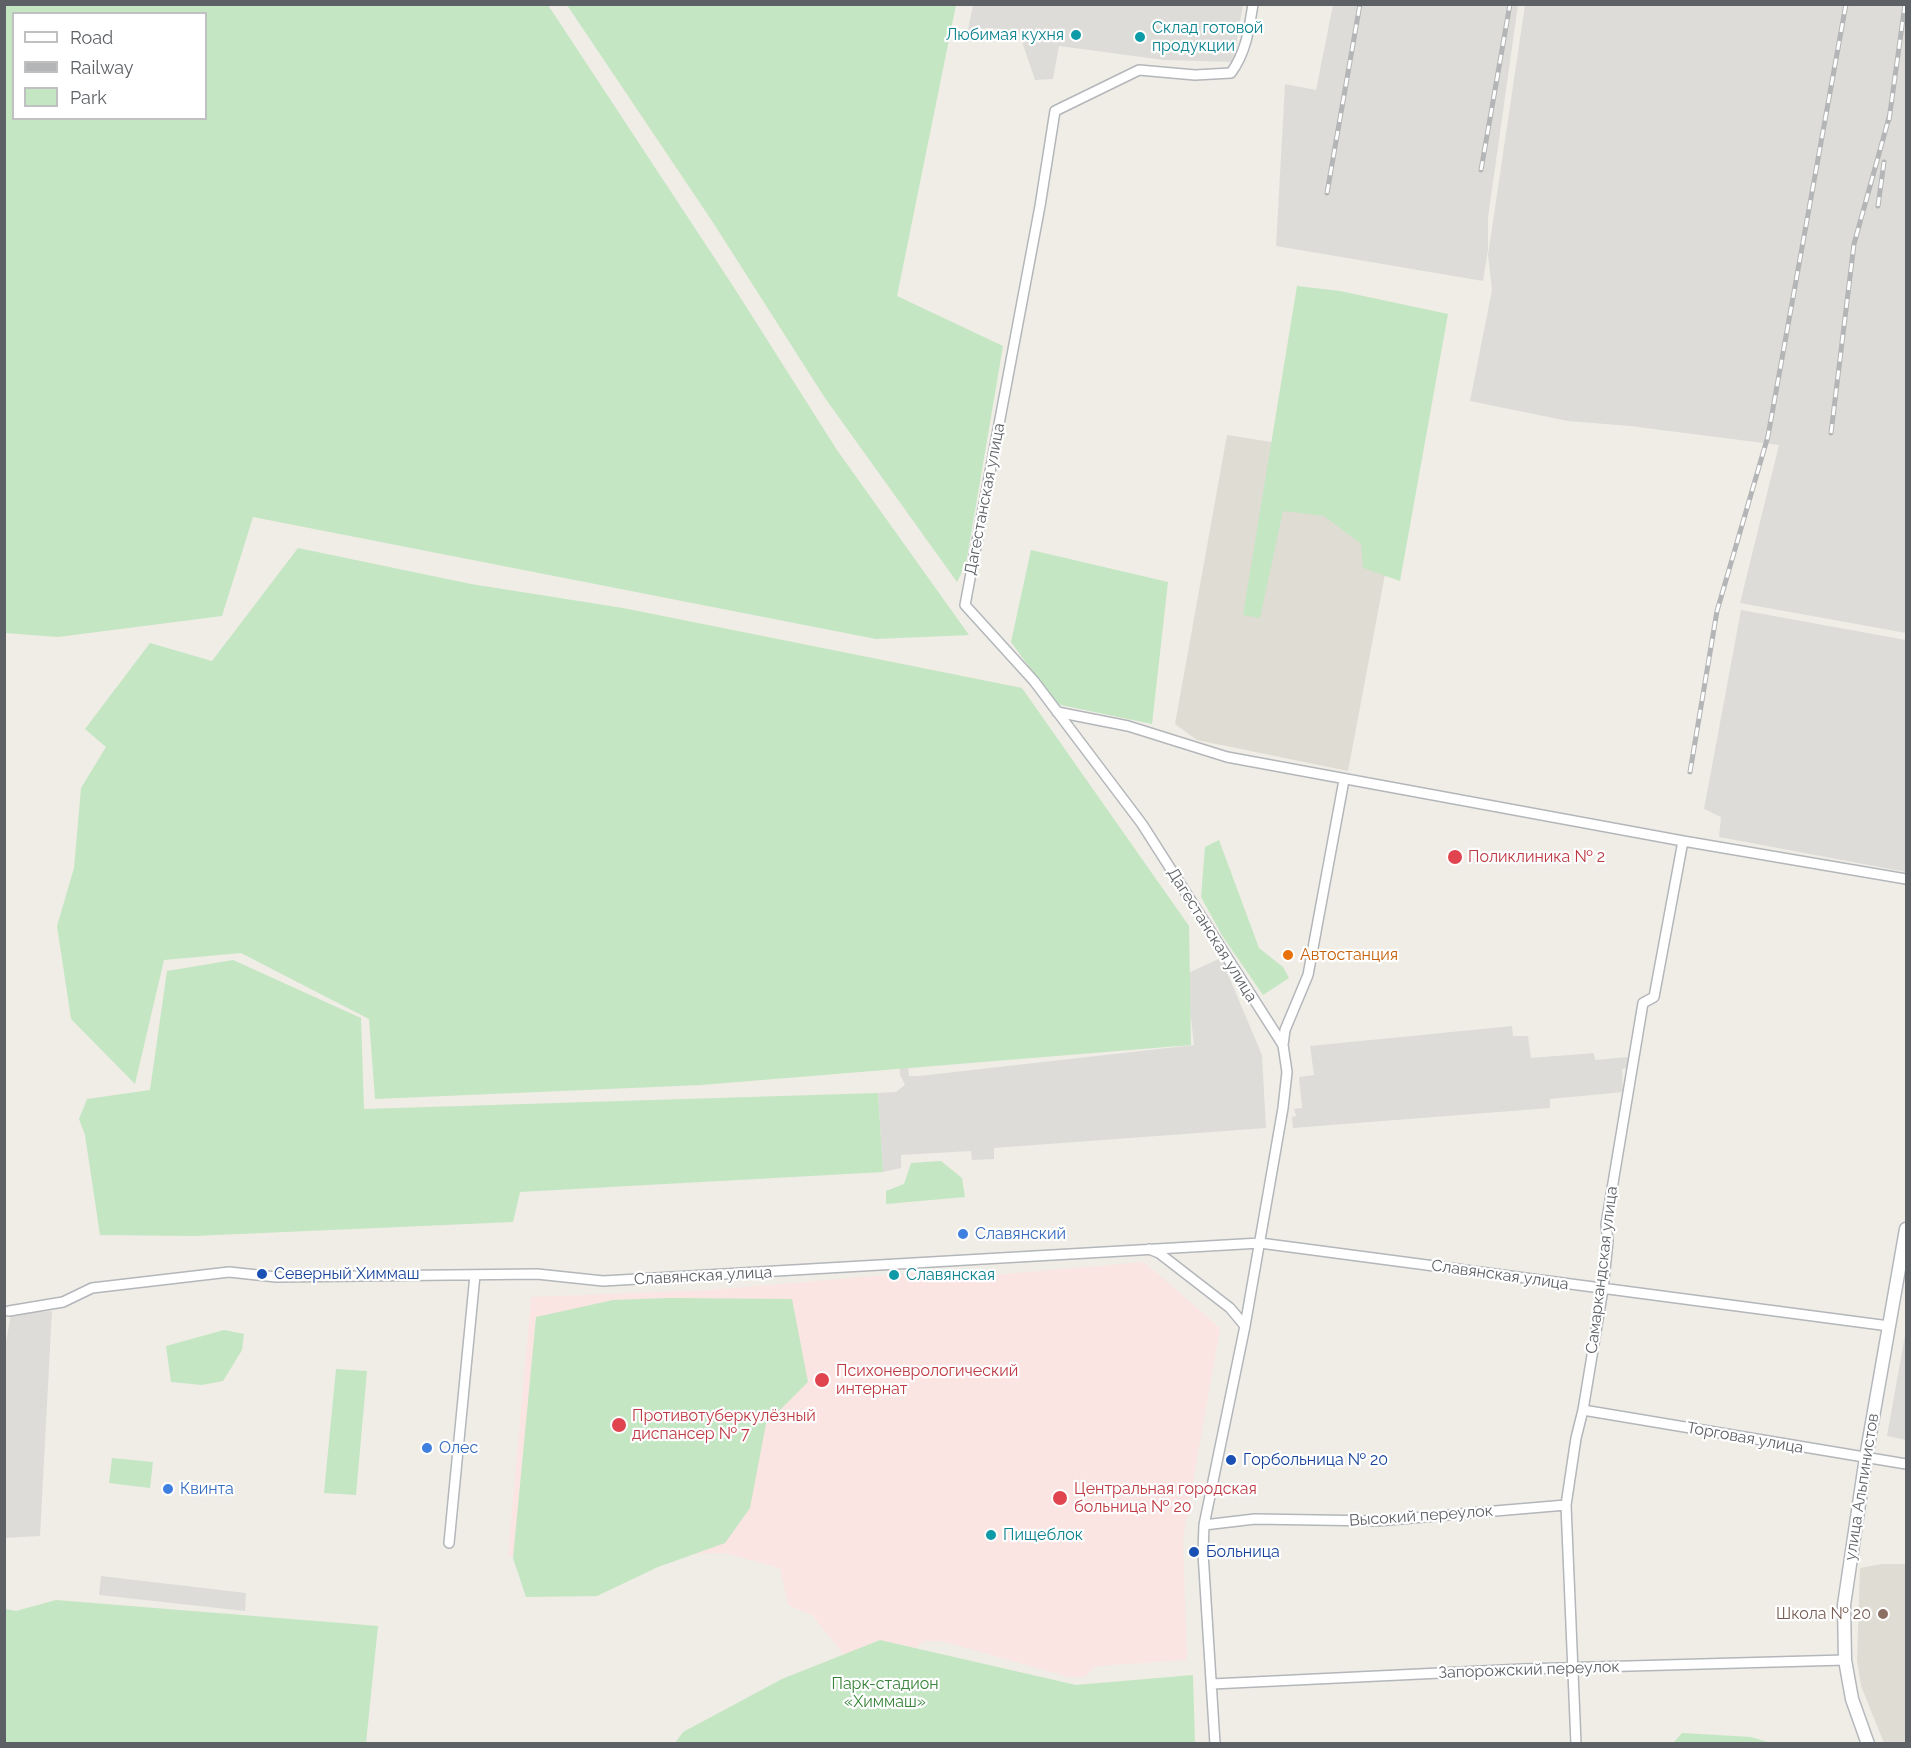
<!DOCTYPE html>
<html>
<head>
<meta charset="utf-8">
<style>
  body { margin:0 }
  #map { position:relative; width:1911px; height:1748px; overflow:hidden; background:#efede6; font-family:Raleway,sans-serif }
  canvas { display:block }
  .frame { position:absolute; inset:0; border:6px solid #5d6166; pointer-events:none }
  .legend { position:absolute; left:12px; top:12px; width:195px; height:108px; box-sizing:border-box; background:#fff; border:2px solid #bec0c2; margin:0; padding:8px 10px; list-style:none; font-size:18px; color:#5d6166 }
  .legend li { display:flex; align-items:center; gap:12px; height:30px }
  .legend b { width:30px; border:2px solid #bec0c2 }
</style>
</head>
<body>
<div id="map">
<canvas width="1911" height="1748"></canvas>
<div class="frame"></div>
<ul class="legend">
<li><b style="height:8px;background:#fff"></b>Road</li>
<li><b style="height:8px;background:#b4b5b6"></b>Railway</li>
<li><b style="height:16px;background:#c4e6c3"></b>Park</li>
</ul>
</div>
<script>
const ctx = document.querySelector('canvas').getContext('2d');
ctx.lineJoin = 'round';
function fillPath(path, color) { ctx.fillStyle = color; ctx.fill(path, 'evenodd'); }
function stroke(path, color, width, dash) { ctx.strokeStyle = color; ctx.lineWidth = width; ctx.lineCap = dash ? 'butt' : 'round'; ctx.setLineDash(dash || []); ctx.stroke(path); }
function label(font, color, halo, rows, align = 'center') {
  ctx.font = font + ' Raleway,sans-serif'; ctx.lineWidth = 4.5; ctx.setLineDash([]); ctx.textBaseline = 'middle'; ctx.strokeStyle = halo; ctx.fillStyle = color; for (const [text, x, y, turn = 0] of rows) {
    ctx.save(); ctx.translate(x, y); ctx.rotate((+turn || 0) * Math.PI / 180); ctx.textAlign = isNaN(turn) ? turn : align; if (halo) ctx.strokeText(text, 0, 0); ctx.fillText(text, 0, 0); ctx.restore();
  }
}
fillPath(new Path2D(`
  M973,5H1243L1233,62L1164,60L1059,46L1053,79L1035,80L1019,33L992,28L968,30Z
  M1333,5H1518L1488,218V250L1483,281L1276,246L1285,84L1316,90Z
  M1525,5H1906V633L1740,603L1779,445L1630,426L1568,421L1470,401L1492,290L1488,255Z
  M1741,610L1906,640V872L1719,837L1721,817L1704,809Z
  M1221,958L1262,1055L1266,1128L994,1148V1159L972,1160L971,1151L901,1155V1168L883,1172L878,1093L896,1092L905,1085L900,1075V1066L908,1065L909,1076H919L1194,1045L1186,974Z
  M1512,1026L1513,1036H1528L1531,1058L1594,1053L1595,1060L1628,1057L1629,1068L1622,1069L1623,1092L1550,1099V1108L1293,1128L1292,1117L1296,1116L1294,1109L1302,1108L1299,1077L1314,1075L1310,1046Z
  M52,1311L40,1536L5,1538L4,1353L11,1314Z
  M1906,1329V1440L1887,1436Z
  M101,1576L246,1593L245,1611L99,1595Z`), '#dedcd8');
fillPath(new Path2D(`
  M1227,435L1406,463L1348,771L1197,740L1175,724Z
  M1882,1564H1906V1743H1884L1861,1686L1857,1660L1860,1568Z`), '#dfdcd4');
fillPath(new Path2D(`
  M1144,1262L1220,1328L1183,1539L1187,1660L1096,1666L1084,1677H1069L941,1641H924L916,1648L880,1640L844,1655L812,1615L788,1605L780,1568L725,1553L508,1556L531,1297L711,1290L932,1271L979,1276Z`), '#fbe5e3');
fillPath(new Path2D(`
  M4,5H548L733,286L837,450L969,635L876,639L253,517L222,616L58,637L5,633ZM14,14H206V118H14Z
  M567,5H956L897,296L1003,346L966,564L957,582L825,398L712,221Z
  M1297,286L1340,291L1448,314L1400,581L1363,568L1361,544L1324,516L1283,511L1260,618L1243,615Z
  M298,548L471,584L623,608L1022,688L1189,926L1191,1045L701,1085L375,1099L369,1019L241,953L164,960L135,1084L71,1019L57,926L74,868L81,788L106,747L85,729L150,643L212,661Z
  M1031,550L1168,582L1152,724L1056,704L1011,642Z
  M1219,840L1259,948L1283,967L1289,978L1263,995L1223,937L1201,897L1205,847Z
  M233,960L361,1018L364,1109L878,1093L883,1172L520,1192L513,1222L194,1236L100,1235L85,1135L79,1119L87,1099L150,1090L167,971Z
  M941,1161L962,1178L965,1197L886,1204V1191L904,1184L911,1163Z
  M669,1298L792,1299L808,1382L766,1424L750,1508L725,1543L658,1567L597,1596L526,1597L513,1558L536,1317L613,1300Z
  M224,1330L244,1334L242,1350L223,1381L202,1385L171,1382L166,1346Z
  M336,1369L367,1371L356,1495L324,1493Z
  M112,1458L153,1462L150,1488L109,1483Z
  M56,1600L378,1626L366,1743H5V1609L16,1611Z
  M880,1640L1076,1685L1193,1675L1195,1743H675L683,1732L782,1679Z
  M1682,1733L1751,1737L1771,1743H1673Z`), '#c4e6c3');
const street = new Path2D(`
  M1253,4C1249,30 1246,52 1231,73L1195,75L1139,70L1055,111L1040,206L965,605L1034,681L1142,824L1283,1045
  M1057,712L1128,726L1227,757L1683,841L1906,879
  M1149,1249L1159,1253L1230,1308L1245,1326
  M9,1311L63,1302L92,1288L229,1272L276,1277L537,1274L603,1281L1260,1243L1889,1326
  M1583,1410L1906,1464
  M1204,1525L1255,1519L1377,1521L1566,1505
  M449,1543L475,1275
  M1212,1684L1523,1669L1845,1660
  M1215,1744L1203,1553L1204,1525L1245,1326L1283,1108L1287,1072L1283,1045L1285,1030L1308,975L1344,780
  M1576,1744L1566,1505L1576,1438L1583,1410L1603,1289L1608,1241L1606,1225L1643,1003L1654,997L1683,841`);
const secondary = new Path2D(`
  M1868,1744L1852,1699L1845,1660L1844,1605L1866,1457L1906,1229`);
stroke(street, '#b3b6ba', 12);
stroke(secondary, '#b4b8bd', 15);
stroke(street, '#fff', 9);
stroke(secondary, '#fff', 12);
const rail = new Path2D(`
  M1889,120L1905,4
  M1481,170L1510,4
  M1327,193L1360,4
  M1878,206L1884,162
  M1831,433L1854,244L1890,114
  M1690,772L1717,611L1768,436L1846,4`);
stroke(rail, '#b4b5b6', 5);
stroke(rail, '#fff', 3, [9]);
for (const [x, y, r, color] of [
  [1076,35,6,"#0f9aa8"],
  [1140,37,6,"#0f9aa8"],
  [1455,857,8,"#e0444e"],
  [1288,955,6,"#e8710a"],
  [963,1234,6,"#3f7fe0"],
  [262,1274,6,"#1a4fb4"],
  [894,1275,6,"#0f9aa8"],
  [822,1380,8,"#e0444e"],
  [619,1425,8,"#e0444e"],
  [427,1448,6,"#3f7fe0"],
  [1231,1460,6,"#1a4fb4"],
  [168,1489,6,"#3f7fe0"],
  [1060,1498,8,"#e0444e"],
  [991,1535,6,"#0f9aa8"],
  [1194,1552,6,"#1a4fb4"],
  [1883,1614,6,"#8d6e63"]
]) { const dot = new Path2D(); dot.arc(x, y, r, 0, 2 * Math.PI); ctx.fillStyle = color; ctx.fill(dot); stroke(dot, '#fff', 2); }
label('16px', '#0d838f', '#fff', [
  ["Склад готовой",1152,28],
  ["продукции",1152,46],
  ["Любимая кухня",1064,35,"right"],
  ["Славянская",906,1275],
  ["Пищеблок",1003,1535]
], 'left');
label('16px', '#5d6166', '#fff', [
  ["Дагестанская улица",985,499,-79],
  ["Дагестанская улица",1212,935,58],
  ["Самаркандская улица",1602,1270,-83],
  ["Славянская улица",1500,1275,8],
  ["Славянская улица",703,1276,-3],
  ["Торговая улица",1745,1438,10],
  ["улица Альпинистов",1862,1487,-81],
  ["Высокий переулок",1421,1516,-4],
  ["Запорожский переулок",1529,1670,-2]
]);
label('16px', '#be3a42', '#fff', [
  ["Поликлиника № 2",1468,857],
  ["Психоневрологический",836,1371],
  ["интернат",836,1389],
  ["Противотуберкулёзный",632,1416],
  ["диспансер № 7",632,1434],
  ["Центральная городская",1074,1489],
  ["больница № 20",1074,1507]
], 'left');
label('16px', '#c56008', '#fff', [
  ["Автостанция",1300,955]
], 'left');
label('16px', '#366cbe', '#fff', [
  ["Славянский",975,1234],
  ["Олес",439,1448],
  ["Квинта",180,1489]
], 'left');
label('16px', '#164399', '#fff', [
  ["Северный Химмаш",274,1274],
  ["Горбольница № 20",1243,1460],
  ["Больница",1206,1552]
], 'left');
label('16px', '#785e54', '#fff', [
  ["Школа № 20",1871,1614]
], 'right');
label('16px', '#378338', '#fff', [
  ["Парк-стадион",885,1684],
  ["«Химмаш»",885,1702]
]);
</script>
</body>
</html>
